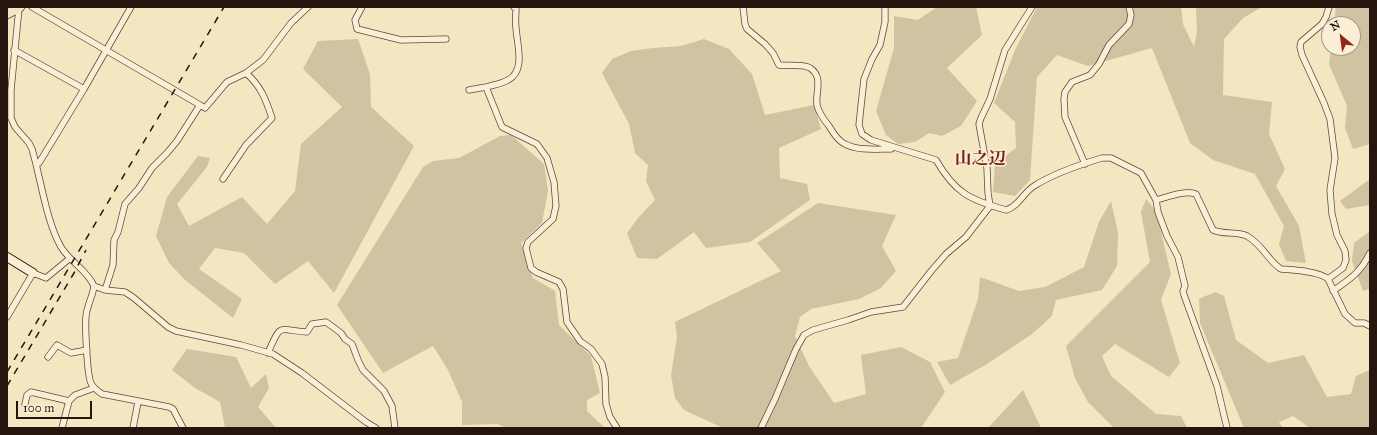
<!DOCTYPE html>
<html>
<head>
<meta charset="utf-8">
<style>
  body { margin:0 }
  #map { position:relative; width:1377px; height:435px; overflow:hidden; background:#f4e6c0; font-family:"IM FELL Great Primer",serif }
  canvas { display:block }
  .frame { position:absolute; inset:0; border:8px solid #26150f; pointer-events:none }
  .north { position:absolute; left:1321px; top:16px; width:40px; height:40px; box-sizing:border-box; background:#f8efd6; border:1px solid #a49886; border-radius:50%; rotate:331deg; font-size:11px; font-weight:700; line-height:16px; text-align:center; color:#26150f }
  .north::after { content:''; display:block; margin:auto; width:14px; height:18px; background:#8f2418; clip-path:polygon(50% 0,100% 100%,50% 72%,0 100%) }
  .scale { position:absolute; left:16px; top:401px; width:76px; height:18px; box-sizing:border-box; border:2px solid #26150f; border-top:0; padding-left:5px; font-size:12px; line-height:14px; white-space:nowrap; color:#26150f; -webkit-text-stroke:3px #f8efd6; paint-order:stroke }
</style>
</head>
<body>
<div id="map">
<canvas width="1377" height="435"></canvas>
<div class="frame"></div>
<div class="north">N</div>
<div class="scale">100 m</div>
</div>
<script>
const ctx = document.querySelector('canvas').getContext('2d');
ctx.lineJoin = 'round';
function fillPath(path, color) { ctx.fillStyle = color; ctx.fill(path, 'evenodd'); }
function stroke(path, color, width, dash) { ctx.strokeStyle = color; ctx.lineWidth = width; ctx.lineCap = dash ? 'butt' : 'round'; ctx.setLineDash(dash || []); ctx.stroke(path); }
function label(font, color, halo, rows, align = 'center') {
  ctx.font = font + ' "IM FELL Great Primer","Noto Serif JP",serif'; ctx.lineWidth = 3; ctx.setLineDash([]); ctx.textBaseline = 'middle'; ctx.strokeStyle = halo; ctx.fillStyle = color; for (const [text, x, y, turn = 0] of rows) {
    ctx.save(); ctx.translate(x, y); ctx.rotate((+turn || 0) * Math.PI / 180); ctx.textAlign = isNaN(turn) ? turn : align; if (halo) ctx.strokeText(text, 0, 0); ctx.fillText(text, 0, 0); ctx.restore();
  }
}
fillPath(new Path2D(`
  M937,7H976L982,35L947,68L977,101L961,126L942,136L929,133L915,142L898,144L886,135L876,111L894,48V16L918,20Z
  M1037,7H1181L1183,24L1194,47L1197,32L1196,7H1262L1243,18L1224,39L1223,95L1272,102L1269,134L1285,169L1276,186L1299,226L1306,263L1286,261L1279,244L1284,226L1255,174L1213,160L1190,143L1152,48L1088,66L1057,55L1037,77L1030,180L1015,196L993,192L995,164L1016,148L1015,122L994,103L1015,50Z
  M1336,7H1370V144L1353,149L1345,128L1347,106L1329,64L1331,48H1353V24H1334Z
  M358,39L370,74L371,107L414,146L334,293L308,261L275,284L244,253L215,248L199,269L242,299L233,318L184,279L169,263L156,236L167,197L198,156L210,158L207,167L177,204L189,226L242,197L267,224L295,191L301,144L342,107L303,69L318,41Z
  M704,39L729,49L752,74L765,115L814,105L821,129L779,148L780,178L807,184L810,200L750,242L706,248L694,232L657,259L637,258L627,233L638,218L655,200L646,181L648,165L635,153L629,124L602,73L612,59L631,51L653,48L681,46Z
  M511,135L544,164L548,191L542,223L521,243L533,278L555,291L559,325L591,356L600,393L587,400V411L605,428H508L497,424L462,425V402L448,370L433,346L383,373L337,305L423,167L433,161L459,158L500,136Z
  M1370,179V205L1346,209L1340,201Z
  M1146,199L1156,211L1171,274L1161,300L1180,363L1169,377L1115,344L1102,356L1111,376L1156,414L1181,416L1187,428H1114L1088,402L1075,378L1066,346L1150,262L1141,212Z
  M1111,201L1118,233L1117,266L1102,290L1056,300L1052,316L1032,334L987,364L950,385L937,362L958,358L978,299L980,277L1019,291L1045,287L1084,267L1099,222Z
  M818,203L896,215L882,246L896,271L881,288L859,299L811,309L800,317L795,336L809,366L834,403L866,394L861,355L901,347L930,362L945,392L921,428H723L684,410L675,398L671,375L677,337L675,322L781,271L757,243Z
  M1370,231V289L1363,291L1352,261L1354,243Z
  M1215,292L1224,296L1236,340L1268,363L1304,355L1327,397L1351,394L1356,376L1370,370V428H1310L1293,416L1279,422L1283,428H1244L1200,323L1199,299Z
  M187,349L236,357L251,388L266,374L269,388L258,407L276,428H225L220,402L195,388L172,370Z
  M1023,390L1041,428H988Z`), '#d1c2a2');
const minor = new Path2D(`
  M32,7L200,105L177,141L167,153L152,168L139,188L125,204L118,232L114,240L113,265L105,290
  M362,7L355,20L357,29L401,40L446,39
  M514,7L516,9C516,15 515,21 516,28C517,44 526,71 508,80C501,84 493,85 486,87L502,127L537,144L547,158L554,182L556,206L553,219L528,242L526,248L531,268L536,272L559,282L563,289L567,322L580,341L591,349L602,364L605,377L606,404L610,417L617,428
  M743,7L745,24L747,29L765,44L773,53L779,65C786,66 805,64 810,68C824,77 815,92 817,105C819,113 824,120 829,126C833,133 838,141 845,144C858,151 877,149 891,149
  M885,7V22L880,45L872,59L864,79L861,106L859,125L862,134L871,140L936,160C955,193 970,200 1006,210C1018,207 1024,192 1034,186C1051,175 1082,164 1102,158H1111L1141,173L1156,200L1158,212L1167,236L1178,257L1185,286L1183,291L1184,295L1217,386L1227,428
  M19,8L11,90V118L15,127L29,143L32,149C41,179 46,221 61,247C70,262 87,270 94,286C93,296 87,305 86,316C85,326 87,375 91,383C93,388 98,391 102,394L169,407L173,409L183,428
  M14,50L84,89
  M469,90L486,87
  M200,105L205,108L227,82L246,73L263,60L291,23L308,7
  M37,164L39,163L84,89L131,7
  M1085,164L1065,117L1064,99L1065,92L1072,82L1090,75L1099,64L1109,45L1129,24L1131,15L1129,7
  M223,179L246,145L272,118C266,100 261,86 246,73
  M1156,200C1168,197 1184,190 1196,194L1213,230C1224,235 1237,231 1247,236C1263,245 1268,261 1281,269C1293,270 1319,271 1328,279L1345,314L1355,323H1364L1370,326
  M990,206L988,193L987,168L979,124L981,118L990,99L1005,50L1032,7
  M1328,279L1343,268L1346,260L1345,251L1337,235L1332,214L1330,190L1335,158L1330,119L1324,103L1302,55L1300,47L1301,42L1322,24L1326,17L1329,7
  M94,286L105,290L125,292L134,298L168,327L176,331L241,345L273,354L302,373L366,422L376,428
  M1333,291C1350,279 1361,272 1370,253
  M7,317L33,273L46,278L69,259
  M268,353C281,322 278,330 307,332L312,324L326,322L341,333L345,339L352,344L358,360L363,370L384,391L392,406L395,428
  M48,357L57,345L71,353L87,350
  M25,404L27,395L31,392L69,401
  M62,428L69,401L75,395L94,388
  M133,428L138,402
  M761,428L775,399L796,349L804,335L813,330L848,320L871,312L903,307L932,270L946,254L966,237L990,206`);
const secondary = new Path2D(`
  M7,257L33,273`);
const trunk = new Path2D(`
  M7,14L20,7`);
stroke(minor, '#5a493b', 7);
stroke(secondary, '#26150f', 10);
stroke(trunk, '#26150f', 10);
stroke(minor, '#f8efd6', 5.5);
stroke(secondary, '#f8efd6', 8);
stroke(trunk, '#f4e6c0', 9);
stroke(new Path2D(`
  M7,372L224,7
  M7,386L74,273L86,250`), '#26150f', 1.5, [7, 7]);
label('bold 17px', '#7a1f14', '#f8efd6', [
  ["山之辺",980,160]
]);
</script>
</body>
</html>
